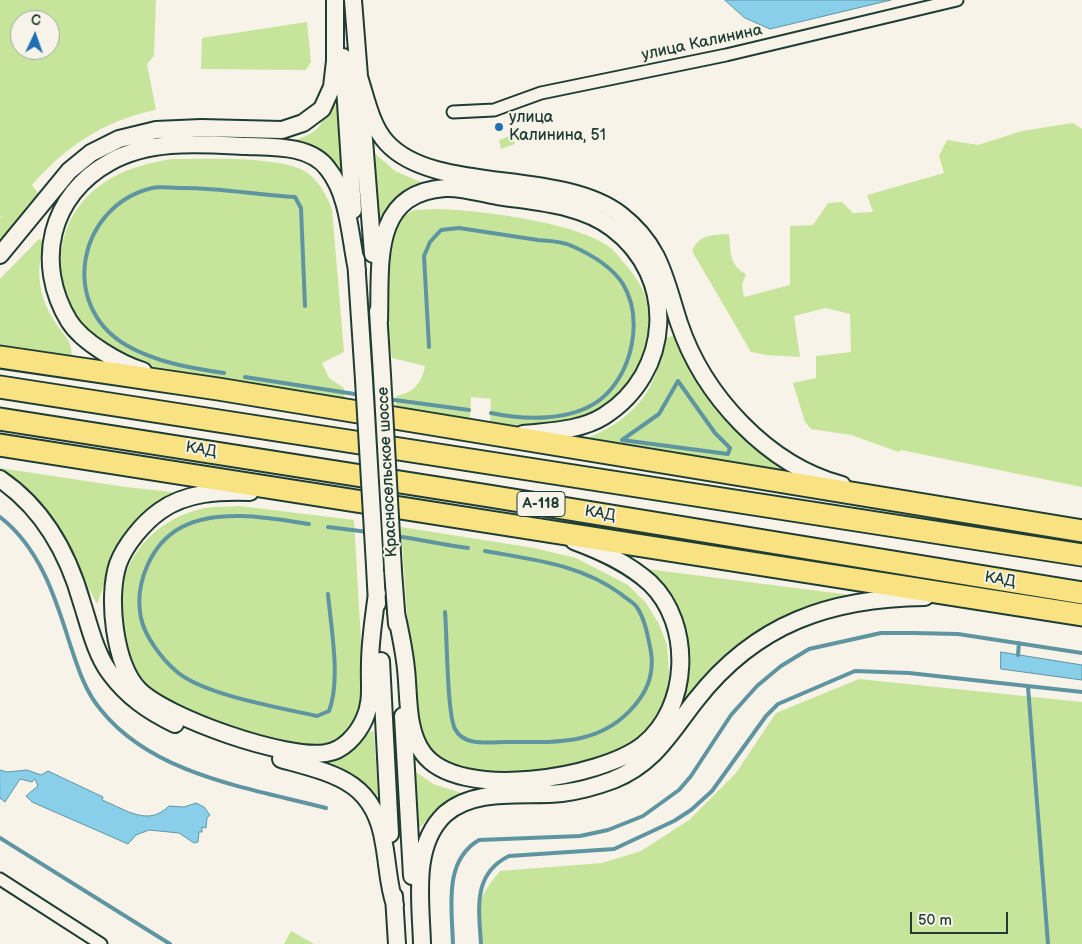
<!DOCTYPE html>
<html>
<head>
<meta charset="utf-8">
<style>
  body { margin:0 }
  #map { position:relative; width:1082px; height:944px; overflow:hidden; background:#f7f3e8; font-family:"Balsamiq Sans",sans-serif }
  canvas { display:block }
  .north { position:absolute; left:10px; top:10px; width:50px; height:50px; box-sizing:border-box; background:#f7f3e8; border:1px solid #a1aaa0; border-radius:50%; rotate:3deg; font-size:14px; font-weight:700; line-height:20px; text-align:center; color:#1f3d34 }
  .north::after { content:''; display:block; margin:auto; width:18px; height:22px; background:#1f6fb2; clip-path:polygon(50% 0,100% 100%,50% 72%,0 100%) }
  .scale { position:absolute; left:910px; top:912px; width:98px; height:22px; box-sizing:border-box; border:2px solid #1f3d34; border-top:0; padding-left:6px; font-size:15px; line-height:18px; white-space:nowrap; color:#1f3d34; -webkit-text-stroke:4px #f7f3e8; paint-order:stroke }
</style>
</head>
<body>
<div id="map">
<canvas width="1082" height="944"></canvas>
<div class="north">С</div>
<div class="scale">50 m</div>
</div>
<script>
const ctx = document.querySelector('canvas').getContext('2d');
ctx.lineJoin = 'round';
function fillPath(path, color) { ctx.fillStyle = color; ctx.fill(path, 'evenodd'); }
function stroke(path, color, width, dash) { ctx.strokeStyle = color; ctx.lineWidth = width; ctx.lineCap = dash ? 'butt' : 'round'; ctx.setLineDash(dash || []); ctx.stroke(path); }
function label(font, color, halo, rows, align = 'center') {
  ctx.font = font + ' "Balsamiq Sans",sans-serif'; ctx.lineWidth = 4; ctx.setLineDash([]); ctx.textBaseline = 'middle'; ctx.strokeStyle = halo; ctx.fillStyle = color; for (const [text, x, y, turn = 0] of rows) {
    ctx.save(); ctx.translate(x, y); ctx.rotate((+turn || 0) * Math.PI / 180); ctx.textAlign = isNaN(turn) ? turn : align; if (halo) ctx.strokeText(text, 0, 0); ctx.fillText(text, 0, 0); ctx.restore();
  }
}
fillPath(new Path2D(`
  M0,0H156L154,56L147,64L156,110C105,120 66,146 32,185L39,194L0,242V219L4,215L0,218ZM20,20H50V50H20Z
  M307,22L311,62L306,70L201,69L202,38Z
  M340,102L343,178L293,141C303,137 314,134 320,125C327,115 329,108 340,102Z
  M1073,123L1082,129V487L901,450L899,452L851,435L811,429L805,422L793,383L816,378V356L851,352L850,314L826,308L794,316L800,357L766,355L751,352L692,251C699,234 713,235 729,234C731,251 729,266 746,274L742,285L744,297L790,285V226L813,225L828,203L842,202L853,213L873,212L867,195L944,173L939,156L947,140L978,145L1022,131Z
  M512,135L515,144L501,149L499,140Z
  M370,149L395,171L425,184L397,197L375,225Z
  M173,159C205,159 286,155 309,174C321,184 326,195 332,209L344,352L322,363L329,378L344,388L345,404C310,398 275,393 240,387C173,376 77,364 62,282C59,262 61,241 69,223C89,181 130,165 173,159Z
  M436,209C479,210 577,222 611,248C617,253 621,260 626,265C658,303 658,338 632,379C623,392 612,407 598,414C571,428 519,431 490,425L491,399L471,397L470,421L396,411V396C413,393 422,383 425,366L392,358L387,329V281L388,254L397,220L414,210Z
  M39,239L45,241C35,270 38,296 55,322C63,335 71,338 72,355L86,364L0,353V279Z
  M674,335C687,355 695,377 708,396C729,427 761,453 793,473L572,444C601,434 630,419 647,392C657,377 660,356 667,338Z
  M0,468L126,487L181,493L113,560L97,604L72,557L0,476Z
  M240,506L354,520L364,694L356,723L350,732L335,743L314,747L299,745C250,732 191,723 152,688C134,673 128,653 123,632C108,573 147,520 205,508C216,506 228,507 240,506Z
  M401,527L534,548L576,558L628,585L646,603L659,624L667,645L669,675L665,701L640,740L622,752L558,772L474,774L457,771L426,747L414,715Z
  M639,568L866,597L790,617L689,698H684L683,643Z
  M859,679L1082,702V944H482C476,908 476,900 500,871L602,863L641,851L689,820L736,773L776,713Z
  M371,731L374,732L378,795L374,796L322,763L344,756Z
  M412,769L433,784L468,795L436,811L414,833Z
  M291,931L314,944H284Z`), '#c7e49b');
const water = new Path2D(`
  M725,0H891L770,29L745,18Z
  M1001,652L1082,665V680L1001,669Z
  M0,770L7,772L27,770L41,775L48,771L103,797L102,800C127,810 148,827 169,806L184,807L196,803L204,807L210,815L207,818L206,828L202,827V832H199L198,842L194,843L179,833L149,830L136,835L128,844L32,802L26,796L38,786L35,779L32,782L20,779L5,802L0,798Z`);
fillPath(water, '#89cfea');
stroke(water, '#5f95a1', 1);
stroke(new Path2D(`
  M429,347L424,256L430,242L441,230L459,228C485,232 512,236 538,240C548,241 562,241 572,246C590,254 612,267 623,284C644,320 632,374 601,399C572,422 524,420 491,413
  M224,373C190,368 155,362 126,345C58,305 78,206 152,188C160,186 170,188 178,188C217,187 256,195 295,197L301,208L305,306
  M245,377L361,395
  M678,381L715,433L730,448L728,454L622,440L659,414Z
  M387,399L469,410
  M0,517C39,547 55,596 69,641C77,665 84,690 101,710C153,775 249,788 326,808
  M309,524C271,518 218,508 182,527C151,543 134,584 141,618C145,637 162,659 176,671C203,695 281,708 317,716L329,711C341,680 331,628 328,594
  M328,527L368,532
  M395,536C420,539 443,545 468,548
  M445,612C447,634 447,714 455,729C464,747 490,742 507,742C556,742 601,746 635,705C648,690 654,672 651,652C648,637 645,618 636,606C632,601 625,598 621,594C580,564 534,560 485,551
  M1018,655L1019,643
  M1028,687L1048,944
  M0,838L170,944
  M453,944C452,908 443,861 479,840L580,836L608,830L643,816L679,790L691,776L731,715L757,686L781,666L809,649L881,633H914L958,634L1082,653
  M481,944C479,910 472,874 509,856L614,849L674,821L691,810L712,791L766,716L778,704L855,671L909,673L1082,692`), '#5f95a1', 4);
const street = new Path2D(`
  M453,112L494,110L541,93L726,55L957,0
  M0,879L101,944`);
const secondary = new Path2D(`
  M353,0L373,254
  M343,57L353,210
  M359,77C366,98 371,126 387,143C435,195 560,168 621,215C661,246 665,280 679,323C703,395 767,465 842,485
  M0,255L69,171L91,153L119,139L156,130L201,128L282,130L303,123L322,109L332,87L335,61V0
  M356,259L364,380
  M378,311L382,375
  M379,321C381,266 370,193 445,188C461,187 481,193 497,196C535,202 581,204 612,228C678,277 672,373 604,416C580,431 550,431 523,434
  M143,371C120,364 82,342 69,321C34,263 50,195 110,162C151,139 202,144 247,146C273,147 311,145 328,169C349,195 350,237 357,270
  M0,479C44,509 68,553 82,603C89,625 96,655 110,673C128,697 148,711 175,724
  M250,492C220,491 186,492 160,511C143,523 125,545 118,564C107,597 114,664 139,690C167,718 287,760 326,753C343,751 357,735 364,720C373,701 369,684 370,664C370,641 374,617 377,593
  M375,566L377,604
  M393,571L397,624
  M396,613C400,631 404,650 406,669C409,695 406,730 423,753C458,802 601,778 643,745C690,708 693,624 650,583C628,563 601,551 574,541
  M381,661L390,834
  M403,716L412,876
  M281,759C335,774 375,781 384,844C388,865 388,885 395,905
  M394,896L397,944
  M422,944C421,902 411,846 445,814C475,787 525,797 562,793C579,791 597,786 613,780C655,763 670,733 696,700C756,623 831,598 925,597`);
const highway = new Path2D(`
  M0,357L218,389L1082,531
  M0,387L1082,555
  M0,419L489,496L1082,593
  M0,445L1082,615`);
stroke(street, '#1f3d34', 15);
stroke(secondary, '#1f3d34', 20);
stroke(highway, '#1f3d34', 25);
stroke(street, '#f7f3e8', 11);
stroke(secondary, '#f7f3e8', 16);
stroke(highway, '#f8e281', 21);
const secondaryBridge = new Path2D(`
  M382,375L393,571
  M364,380L375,566`);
stroke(secondaryBridge, '#1f3d34', 20, []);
stroke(secondaryBridge, '#f7f3e8', 16);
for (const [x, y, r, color] of [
  [499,127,5,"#1f6fb2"]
]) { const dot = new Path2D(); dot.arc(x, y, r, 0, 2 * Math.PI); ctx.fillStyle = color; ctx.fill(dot); stroke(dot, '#f7f3e8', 2); }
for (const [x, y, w] of [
  [541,504,48]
]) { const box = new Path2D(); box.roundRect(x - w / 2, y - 12.5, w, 25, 4); ctx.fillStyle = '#f7f3e8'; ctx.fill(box); stroke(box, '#1f3d34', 1); }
label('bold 15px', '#1f3d34', null, [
  ["А-118",541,504]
]);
label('16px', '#1f3d34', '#f7f3e8', [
  ["улица Калинина",702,43,-12],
  ["КАД",201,450,9],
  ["Красносельское шоссе",388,472,-93],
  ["КАД",600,514,9],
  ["КАД",1000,580,9]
]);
label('16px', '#1f3d34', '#f7f3e8', [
  ["улица",509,118],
  ["Калинина, 51",509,136]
], 'left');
</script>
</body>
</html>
